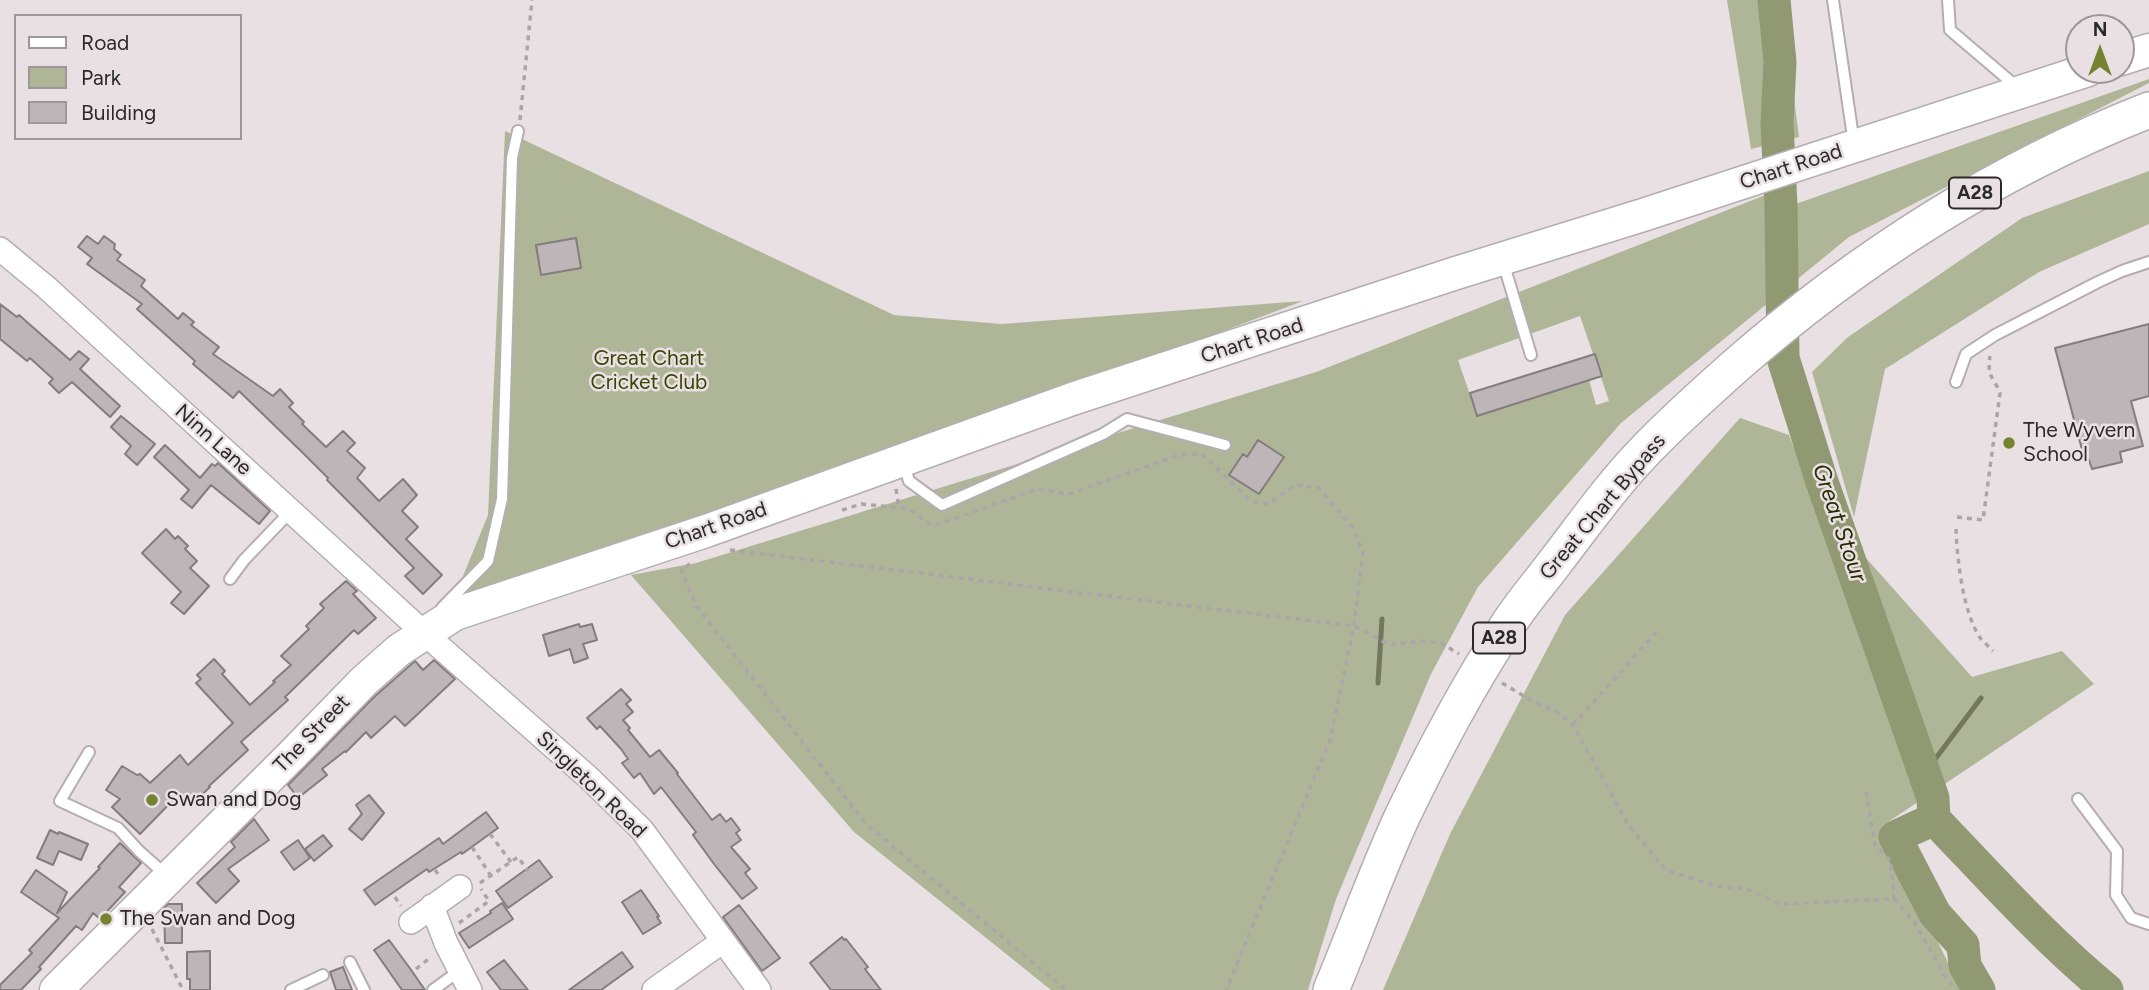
<!DOCTYPE html>
<html>
<head>
<meta charset="utf-8">
<style>
  body { margin:0 }
  #map { position:relative; width:2149px; height:990px; overflow:hidden; background:#e9e0e3; font-family:Figtree,sans-serif }
  canvas { display:block }
  .legend { position:absolute; left:14px; top:14px; width:228px; height:126px; box-sizing:border-box; background:#e9e0e3; border:2px solid #9d9799; margin:0; padding:9px 12px; list-style:none; font-size:21px; color:#2c292a }
  .legend li { display:flex; align-items:center; gap:14px; height:35px }
  .legend b { width:35px; border:2px solid #9d9799 }
  .north { position:absolute; left:2065px; top:14px; width:70px; height:70px; box-sizing:border-box; background:#e9e0e3; border:2px solid #9d9799; border-radius:50%; rotate:0deg; font-size:19px; font-weight:700; line-height:28px; text-align:center; color:#2c292a }
  .north::after { content:''; display:block; margin:auto; width:24px; height:32px; background:#75822f; clip-path:polygon(50% 0,100% 100%,50% 72%,0 100%) }
</style>
</head>
<body>
<div id="map">
<canvas width="2149" height="990"></canvas>
<ul class="legend">
<li><b style="height:9px;background:#fff"></b>Road</li>
<li><b style="height:19px;background:#afb698"></b>Park</li>
<li><b style="height:19px;background:#bdb5b8"></b>Building</li>
</ul>
<div class="north">N</div>
</div>
<script>
const ctx = document.querySelector('canvas').getContext('2d');
ctx.lineJoin = 'round';
function fillPath(path, color) { ctx.fillStyle = color; ctx.fill(path, 'evenodd'); }
function stroke(path, color, width, dash) { ctx.strokeStyle = color; ctx.lineWidth = width; ctx.lineCap = dash ? 'butt' : 'round'; ctx.setLineDash(dash || []); ctx.stroke(path); }
function label(font, color, halo, rows, align = 'center') {
  ctx.font = font + ' Figtree,sans-serif'; ctx.lineWidth = 5; ctx.setLineDash([]); ctx.textBaseline = 'middle'; ctx.strokeStyle = halo; ctx.fillStyle = color; for (const [text, x, y, turn = 0] of rows) {
    ctx.save(); ctx.translate(x, y); ctx.rotate((+turn || 0) * Math.PI / 180); ctx.textAlign = isNaN(turn) ? turn : align; if (halo) ctx.strokeText(text, 0, 0); ctx.fillText(text, 0, 0); ctx.restore();
  }
}
fillPath(new Path2D(`
  M1727,0H1781L1799,137L1751,149Z
  M2149,79V83L1849,237L1621,423L1478,587L1431,674L1336,899L1308,990H1051L854,832L631,575L696,563L1316,372L1768,194L1790,206ZM1580,316L1609,401L1596,405L1589,380L1477,415L1458,360Z
  M505,131L894,315L1002,324L1303,301L969,427L454,598L488,515Z
  M2149,171V224L2039,272L1885,369L1854,517L1812,372L1848,337L2022,218Z
  M1740,418L1789,435L1831,542L1849,539L1972,677L2062,651L2094,684L1882,826L1952,971L1965,990H1383L1450,834L1565,615Z`), '#afb698');
stroke(new Path2D(`
  M1378,683L1382,619
  M1933,798L1927,770L1981,698`), '#73775d', 5);
stroke(new Path2D(`
  M1774,0L1780,62L1777,123L1781,206L1783,358L1822,482L1933,798L1934,819L1895,837L1935,914L1963,945L1965,966L1979,990
  M1934,819C1990,877 2045,939 2107,990`), '#919973', 33);
const building = new Path2D(`
  M87,236L98,244L104,236L115,244L114,249L121,255L117,260L145,280L141,286L178,319L183,313L194,322L191,325L219,347L213,354L273,396L280,389L293,403L289,407L304,422L302,424L326,447L343,431L355,443L347,451L365,468L357,478L379,501L403,479L417,495L402,511L418,527L406,539L442,575L423,594L405,576L414,568L327,480L328,478L303,453L239,391L233,398L193,364L195,361L137,309L142,304L87,264L92,258L78,247Z
  M576,238L581,268L541,275L536,245Z
  M0,304L17,317L19,315L70,360L79,351L89,359L80,369L120,406L110,417L72,382L59,393L49,383L53,379L30,358L27,361L0,339Z
  M2149,324V396L2131,401L2143,446L2120,452L2122,462L2092,469L2089,460L2085,461L2055,348Z
  M1595,354L1602,376L1477,416L1470,393Z
  M121,416L155,444L137,465L125,454L131,446L111,427Z
  M1258,440L1284,457L1259,494L1229,475L1243,454L1247,457Z
  M165,445L200,478L212,464L215,466L218,463L270,511L259,524L211,485L192,508L181,499L189,490L154,457Z
  M166,529L175,539L178,536L188,546L185,549L197,561L190,568L209,586L184,614L171,603L181,592L142,553Z
  M346,581L357,591L353,594L376,618L358,634L354,630L285,697L288,700L241,742L248,750L209,786L210,787L191,805L180,793L140,834L112,807L120,799L106,790L122,766L137,775L140,774L150,783L180,755L188,765L233,723L196,683L201,679L197,675L214,659L225,671L222,674L250,705L275,682L273,681L291,665L281,656L309,629L306,626L324,608L320,604Z
  M579,624L580,627L592,624L597,640L583,644L588,658L574,663L570,649L549,656L543,635Z
  M434,660L455,679L405,726L395,716L371,738L366,732L346,752L345,751L322,769L327,775L298,798L288,785L373,698L415,661L423,670Z
  M621,689L631,700L626,704L633,712L623,720L630,728L628,730L650,757L659,750L678,773L677,774L712,820L720,814L726,822L731,818L740,830L736,833L741,840L731,847L750,869L745,873L757,888L742,899L714,864L693,835L696,832L661,787L654,794L640,773L634,778L622,763L628,759L621,749L600,726L597,729L587,718Z
  M369,795L384,813L362,840L349,829L362,814L356,805Z
  M486,812L498,828L462,854L461,852L429,872L427,869L375,905L364,890L439,838L443,844Z
  M254,819L269,840L228,869L239,881L216,903L197,883L235,847L231,842Z
  M50,830L58,834L59,832L88,844L81,860L59,851L53,865L37,858Z
  M323,835L332,846L314,861L305,849Z
  M298,840L310,858L294,870L281,852Z
  M120,843L141,863L119,887L125,892L100,919L93,913L82,930L76,926L39,967L41,969L21,990H0V985L32,953L29,950L59,918L21,892L36,870L67,892L57,913L100,868L98,867Z
  M539,860L552,877L508,908L496,891Z
  M641,890L659,916L657,917L661,923L643,934L622,902Z
  M502,903L513,919L469,948L459,933L491,913L490,911Z
  M168,904H182V943H165L164,908Z
  M739,905L780,958L762,971L723,917Z
  M842,937L844,940L846,939L868,967L865,969L881,990H831L810,963Z
  M389,940L409,967L425,990H402L374,950Z
  M210,951V990H190V979H187V952Z
  M622,952L633,967L601,990H569Z
  M504,960L528,990H501L487,972Z
  M343,967L352,990H336L330,972Z`);
fillPath(building, '#bdb5b8');
stroke(building, '#847c7f', 2);
const lane = new Path2D(`
  M1833,0L1854,144
  M1948,0L1950,30L2017,87
  M1503,262L1531,355
  M1956,382L1966,354L1995,335L2098,282L2122,271L2149,262
  M904,464L909,481L942,505L1103,434L1127,419L1225,445
  M230,579L244,560L291,511
  M442,608L488,561L502,499L512,158L518,131
  M89,752L60,801L118,828L139,851L166,875
  M2078,799L2117,851L2116,895L2131,918L2149,924
  M350,962L364,990
  M291,990L323,975
  M433,990L459,971`);
const street = new Path2D(`
  M0,249L46,287L424,633L589,778L642,830L759,990
  M432,906L446,943L470,990
  M411,922L460,887
  M654,990L723,941`);
const secondary = new Path2D(`
  M2121,59L2149,50
  M56,990L292,755L364,681L399,650L455,614L706,531L1072,399L1453,274L1643,215L2088,70`);
const primary = new Path2D(`
  M1331,990C1355,933 1376,873 1402,817C1432,754 1466,690 1504,631C1519,606 1539,584 1556,561C1583,526 1611,486 1642,454C1670,424 1702,396 1733,368C1856,260 1996,170 2149,110`);
stroke(lane, '#b5adb0', 14);
stroke(street, '#b5adb0', 26);
stroke(secondary, '#b5adb0', 35);
stroke(primary, '#b5adb0', 38);
stroke(new Path2D(`
  M520,120L532,0
  M896,489L899,508
  M842,510L862,504L909,509L933,526L1038,489L1069,494L1179,455L1202,454L1251,501L1268,504L1296,485L1319,488L1351,525L1363,552L1354,626L1330,740L1226,990
  M1957,517L1983,520L2000,393C1993,375 1987,379 1990,356
  M1956,529C1957,559 1963,614 1981,639C1985,643 1989,647 1993,651
  M730,550L1354,626L1390,645L1423,641L1441,643L1459,654
  M690,564L681,569L695,604L866,824L1066,990
  M1502,683L1534,702L1556,711L1573,725L1629,826L1666,870L1715,886L1747,889L1779,904L1894,899L1915,923L1946,978L1957,990
  M1573,725L1659,629
  M1866,792L1875,845L1891,861L1894,899
  M490,834L511,862
  M472,847L491,876
  M435,870L441,878
  M480,883L518,857L528,871
  M395,897L401,906
  M459,923L489,901L481,889
  M152,929L183,990
  M416,969L431,957`), '#aca5a8', 3.5, [5, 5]);
stroke(lane, '#fff', 10);
stroke(street, '#fff', 23);
stroke(secondary, '#fff', 32);
stroke(primary, '#fff', 35);
for (const [x, y, r, color] of [
  [2009,443,7,"#75822f"],
  [152,800,7,"#75822f"],
  [106,919,7,"#75822f"]
]) { const dot = new Path2D(); dot.arc(x, y, r, 0, 2 * Math.PI); ctx.fillStyle = color; ctx.fill(dot); stroke(dot, '#e9e0e3', 2.5); }
for (const [x, y, w] of [
  [1975,193,52],
  [1499,638,52]
]) { const box = new Path2D(); box.roundRect(x - w / 2, y - 15.5, w, 31, 5); ctx.fillStyle = '#e9e0e3'; ctx.fill(box); stroke(box, '#2c292a', 2); }
label('bold 19px', '#2c292a', null, [
  ["A28",1975,193],
  ["A28",1499,638]
]);
label('21px', '#2c292a', '#e9e0e3', [
  ["Chart Road",1791,167,-18],
  ["Chart Road",1252,341,-18],
  ["Ninn Lane",213,440,42],
  ["Great Chart Bypass",1603,507,-50],
  ["Chart Road",716,526,-19],
  ["The Street",312,734,-46],
  ["Singleton Road",591,785,44]
]);
label('21px', '#3c4401', '#e9e0e3', [
  ["Great Chart",649,359],
  ["Cricket Club",649,383]
]);
label('21px', '#2c292a', '#e9e0e3', [
  ["The Wyvern",2023,431],
  ["School",2023,455],
  ["Swan and Dog",166,800],
  ["The Swan and Dog",120,919]
], 'left');
label('italic 23px', '#272d00', '#e9e0e3', [
  ["Great Stour",1839,523,71]
]);
</script>
</body>
</html>
